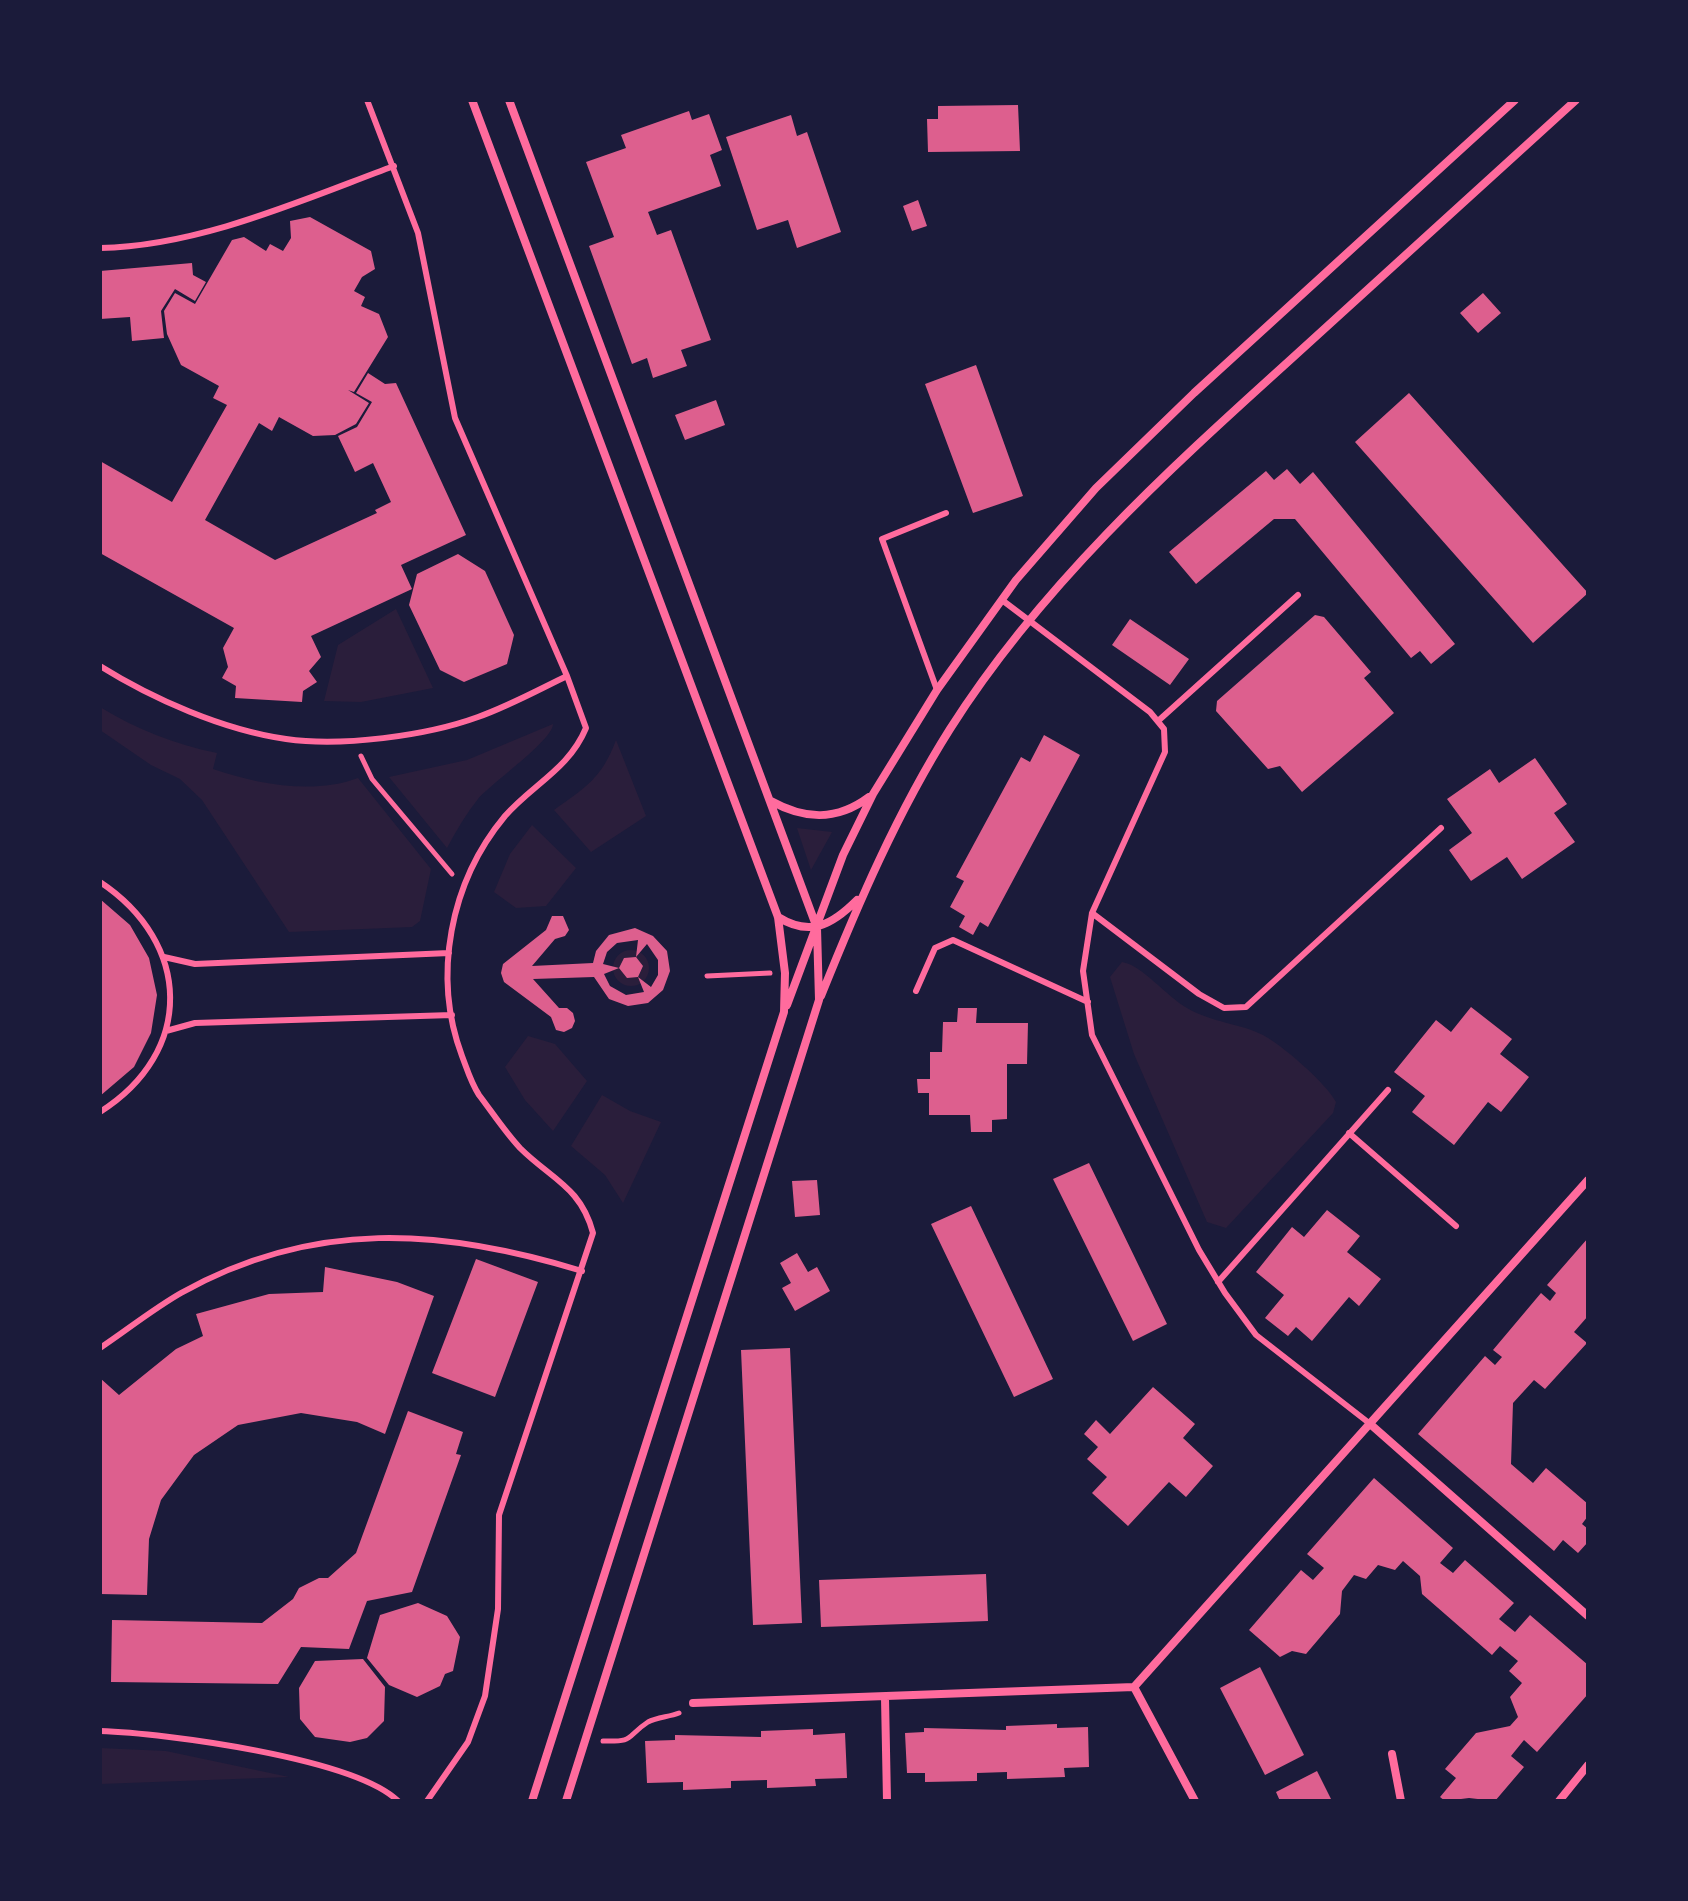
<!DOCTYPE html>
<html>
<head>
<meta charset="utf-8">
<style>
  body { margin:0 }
  #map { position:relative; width:1688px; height:1901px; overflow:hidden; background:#1b1b3a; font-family:Rubik,sans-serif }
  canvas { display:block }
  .frame { position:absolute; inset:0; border:102px solid #1b1b3a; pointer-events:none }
</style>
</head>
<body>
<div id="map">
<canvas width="1688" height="1901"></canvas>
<div class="frame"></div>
</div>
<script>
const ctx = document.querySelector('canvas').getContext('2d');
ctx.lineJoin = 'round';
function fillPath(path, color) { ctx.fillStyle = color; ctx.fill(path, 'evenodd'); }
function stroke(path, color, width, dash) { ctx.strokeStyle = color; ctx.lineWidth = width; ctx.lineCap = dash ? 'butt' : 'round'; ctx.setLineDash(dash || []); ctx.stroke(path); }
fillPath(new Path2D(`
  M396,609L433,688L361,702L324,701L338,645Z
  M100,707C138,730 174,744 217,753L213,769C257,784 313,795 358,778L431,869L420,921L412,927L289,932L202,800L180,779L151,765L100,730Z
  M553,724C553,740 493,782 478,799C466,814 456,831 447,848L389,777L467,760Z
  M616,740L646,816L591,852L554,810C586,787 602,778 616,740Z
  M532,825L576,868L546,906L516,908L494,892L510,854Z
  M797,828L832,832L811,870Z
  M613 968a18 18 0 1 1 36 0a18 18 0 1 1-36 0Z
  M1122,962C1142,965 1166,996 1187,1008C1213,1023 1239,1023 1263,1035C1282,1045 1326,1083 1336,1102L1333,1113L1226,1228L1207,1222L1134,1054L1110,977Z
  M528,1036L555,1044L587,1081L553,1131L525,1100L505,1067Z
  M602,1095L630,1111L661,1122L623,1203L605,1175L571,1146Z
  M100,1748L166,1751L289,1777L100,1784Z`), '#2a1e3b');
fillPath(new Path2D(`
  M1018,105L1020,151L928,152L927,119H938V106Z
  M689,111L692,120L709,114L722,150L710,155L721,186L648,212L657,235L671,230L711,340L681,350L687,366L653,378L647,358L632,364L589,246L614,237L586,162L626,148L621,135Z
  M791,115L797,136L807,132L841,232L797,248L788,220L757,230L726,137Z
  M918,200L927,226L912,231L903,206Z
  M310,217L371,251L375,269L362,277L354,291L365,297L361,306L379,314L388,337L354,392L348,390L369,403L356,424L335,435L313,436L279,417L272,431L259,423L205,520L275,560L377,513L375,510L391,502L373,463L355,472L338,436L357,427L372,402L356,393L368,373L385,384L396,383L466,535L401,565L412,589L311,636L321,657L309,671L317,682L303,691L302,702L235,698L236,686L222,678L228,667L223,648L234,628L100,553V461L172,502L227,405L213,398L219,386L181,365L167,334L164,311L175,293L195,304L232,240L244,237L266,251L270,244L283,251L291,238L290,221Z
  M192,263L193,275L206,282L195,301L175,289L161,311L164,338L132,341L130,317L100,319V271Z
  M1483,293L1501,313L1478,333L1460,313Z
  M976,365L1023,496L973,513L925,384Z
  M1409,393L1588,593L1533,643L1355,442Z
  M716,400L725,425L685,440L675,415Z
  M1287,469L1300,484L1313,472L1455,644L1431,664L1420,651L1411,658L1295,519H1274L1196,584L1169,552L1266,471L1274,480Z
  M458,554L485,571L514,635L507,664L464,682L440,670L409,605L417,574Z
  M1315,615L1324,617L1371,672L1364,678L1394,713L1302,792L1280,766L1268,769L1216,711L1217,701Z
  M1130,619L1189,659L1170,685L1112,645Z
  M1044,735L1080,755L988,927L980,922L973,935L959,927L965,916L950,907L964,881L956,877L1021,757L1030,762Z
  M1535,758L1567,804L1554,813L1575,842L1522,879L1507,857L1471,881L1449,850L1472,833L1447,799L1490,769L1499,783Z
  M100,899L130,925L149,958L157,995L151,1033L134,1067L100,1096Z
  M552,916H563L569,930L565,936L555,939L532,966L593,963L596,951L609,935L635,928L653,936L667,951L670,971L663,990L648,1003L628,1006L609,999L594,977L533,979L559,1008H567L573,1013L575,1021L572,1028L564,1032L556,1030L551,1017L504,982L501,973L503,964L546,930ZM638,940L636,957L647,944L658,960V975L651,987L638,977L643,966L636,957L624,958L619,968L603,964L607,952L617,943ZM619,968L627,978L638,977L644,992L626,995L610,986L604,974Z
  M1471,1007L1512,1039L1500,1054L1529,1077L1501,1112L1488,1102L1454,1145L1412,1112L1425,1096L1394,1072L1436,1020L1451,1032Z
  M958,1008H977L976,1023H1028L1027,1064H1007V1119L992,1120V1132H971L970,1115H929V1093H918L917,1079H930V1052H942L943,1022H957Z
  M1089,1163L1167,1324L1133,1341L1053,1179Z
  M817,1180L820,1215L795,1217L792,1181Z
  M971,1206L1053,1379L1014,1397L931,1224Z
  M1327,1210L1360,1236L1347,1252L1381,1279L1359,1306L1349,1297L1312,1341L1296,1327L1288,1336L1265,1318L1284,1295L1256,1272L1292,1227L1304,1237Z
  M1588,1238V1316L1574,1332L1587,1343L1545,1389L1534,1380L1513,1403L1511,1464L1533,1483L1546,1468L1588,1504V1516L1582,1524L1588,1529V1542L1578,1553L1563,1540L1554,1551L1418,1434L1485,1356L1495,1365L1502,1357L1493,1350L1541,1293L1550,1301L1556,1293L1547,1285Z
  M797,1253L808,1272L817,1267L830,1291L795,1311L782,1288L791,1283L780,1263Z
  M476,1259L538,1282L495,1397L432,1373Z
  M325,1267L397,1282L434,1296L385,1434L357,1422L301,1413L238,1425L194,1455L161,1500L149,1539L147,1595L100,1594V1378L119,1395L176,1349L203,1336L196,1314L269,1294L323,1292Z
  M790,1348L802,1623L753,1625L741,1350Z
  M1153,1387L1195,1424L1183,1438L1213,1466L1186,1497L1169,1482L1128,1526L1092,1493L1107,1477L1087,1459L1098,1447L1084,1434L1096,1420L1110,1434Z
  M408,1411L463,1432L456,1454L461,1455L412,1592L367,1601L349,1649L301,1647L278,1684L111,1682L112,1620L262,1623L293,1599L299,1588L319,1578H328L356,1553Z
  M1374,1478L1453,1548L1440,1563L1453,1573L1465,1560L1514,1603L1499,1619L1515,1632L1530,1615L1588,1665V1694L1537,1752L1524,1740L1511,1756L1524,1767L1495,1801L1469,1798L1445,1801L1440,1797L1456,1778L1445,1769L1476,1733L1510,1726L1518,1717L1510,1697L1522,1683L1509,1671L1518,1661L1500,1646L1492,1655L1422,1594L1420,1576L1403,1561L1395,1570L1378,1565L1366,1579L1354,1575L1342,1591L1340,1614L1306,1654L1292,1651L1280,1657L1249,1630L1301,1570L1313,1580L1324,1568L1307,1554Z
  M986,1574L988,1621L821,1627L819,1580Z
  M418,1603L447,1616L460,1637L453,1671L445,1674L440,1686L417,1697L389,1685L367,1658L380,1615Z
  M363,1659L385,1687L384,1721L367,1738L350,1742L315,1737L300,1719L299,1688L315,1661Z
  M1260,1667L1304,1755L1265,1775L1220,1688Z
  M1057,1724V1728L1088,1727L1089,1767L1064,1768L1065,1777L1007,1779V1772L977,1773V1781L925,1782V1773H907L905,1733L924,1732V1728L1006,1730V1726Z
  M813,1729V1735L845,1733L847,1778L815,1779L816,1786L767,1788V1780L731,1781V1788L683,1790V1782L647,1783L645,1741L675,1740V1735L761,1737V1731Z
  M1317,1771L1332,1801H1280L1276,1792Z`), '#dd5f8e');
stroke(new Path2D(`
  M361,756L372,779L452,874
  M707,976L770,973
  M603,1741C636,1742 625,1737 648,1722C657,1717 669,1717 679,1713`), '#ff6b9d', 5);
stroke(new Path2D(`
  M367,100L418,233L455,418L567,676L586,728C569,769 533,784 505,816C450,882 432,976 462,1056C467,1069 471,1083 479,1095C492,1112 505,1132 520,1148C551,1179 581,1187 593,1233L499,1515L498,1609L485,1696L468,1742L427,1801
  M100,248C200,246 302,200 394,166
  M1002,600L1150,712L1164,729L1165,752L1092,913L1083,971L1092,1035L1199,1250L1225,1293L1256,1335L1369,1423
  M100,666C153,699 223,730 286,739C341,747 426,736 478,717C509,706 538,690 567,676
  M937,690L882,539L946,513
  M1158,721L1298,595
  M100,882C192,943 195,1052 100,1112
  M1092,913L1199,994L1224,1008L1246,1007L1441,828
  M164,957L195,964L449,953
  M916,991L935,948L953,940L1088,1002
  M166,1031L195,1023L452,1015
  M1349,1133L1456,1226
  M1218,1282L1388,1090
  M100,1348C127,1330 153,1309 181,1293C313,1219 442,1228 582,1271
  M100,1731C164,1733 354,1758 398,1801`), '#ff6b9d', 6);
stroke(new Path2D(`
  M472,100L778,917L785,973L784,1012L532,1801
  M509,100L817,928L819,1000L566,1801
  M771,801C805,820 837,821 869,797
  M778,917C810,937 832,925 857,900
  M821,996C858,904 897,813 950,729C1040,587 1165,473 1289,361C1385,274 1480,187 1576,100
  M787,1005L843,855L873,794L937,690L1016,580L1096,488L1194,393L1515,100
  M1369,1423L1588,1616
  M1134,1687L1195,1801
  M885,1698L887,1801
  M693,1703L1134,1687L1588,1180
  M1392,1754L1401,1801
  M1559,1801L1588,1765`), '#ff6b9d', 8);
</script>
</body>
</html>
